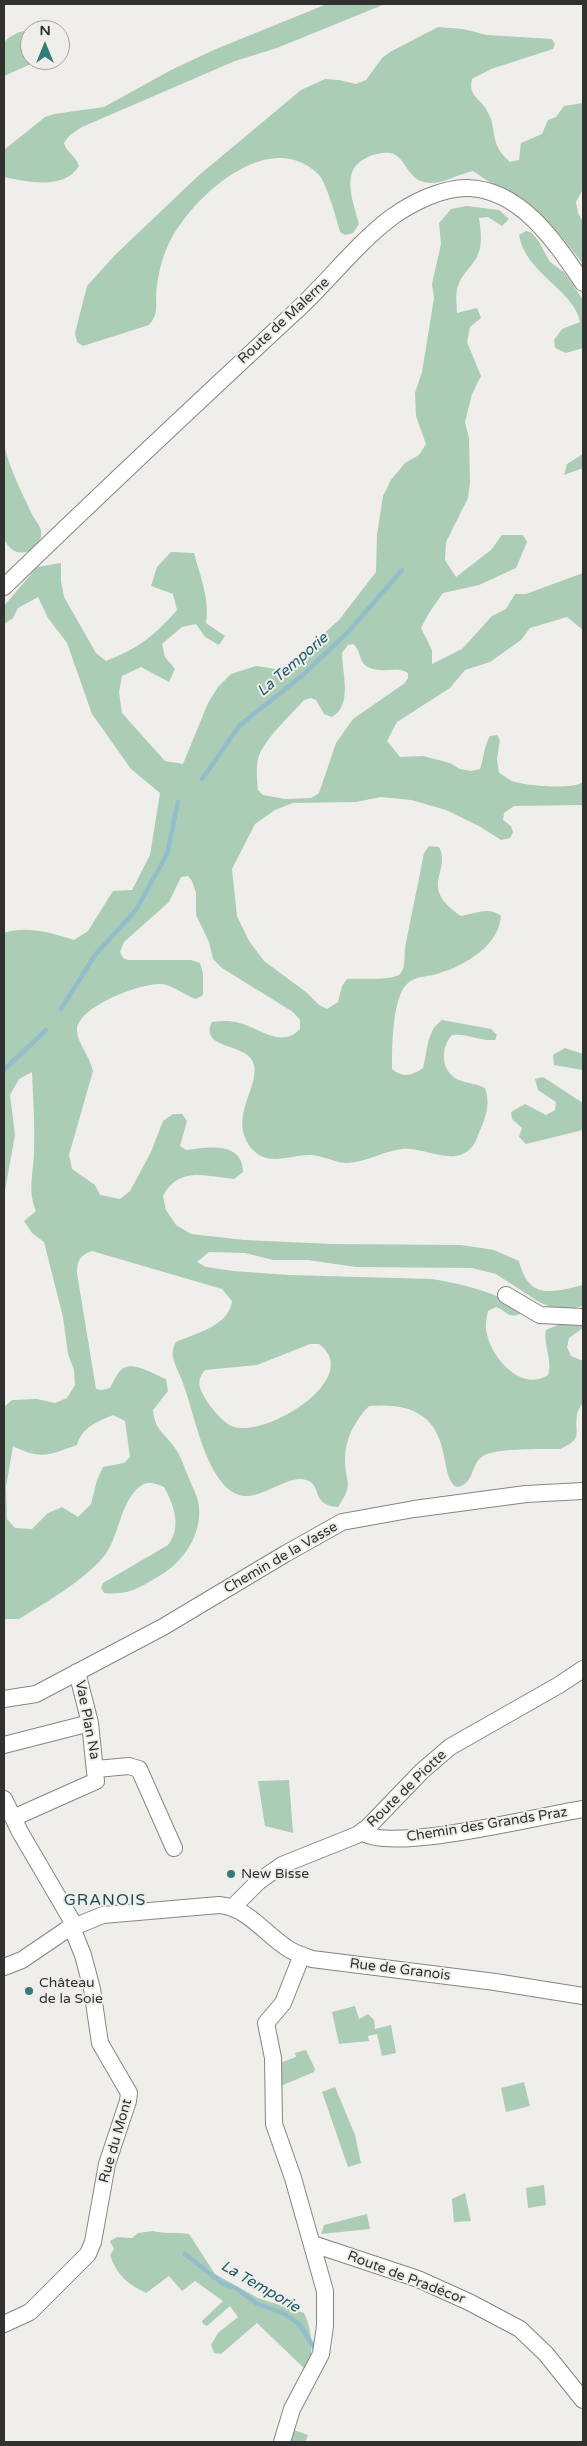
<!DOCTYPE html>
<html>
<head>
<meta charset="utf-8">
<style>
  body { margin:0 }
  #map { position:relative; width:587px; height:2446px; overflow:hidden; background:#f0eeeb; font-family:"Varela Round",sans-serif }
  canvas { display:block }
  .frame { position:absolute; inset:0; border:5px solid #313130; pointer-events:none }
  .north { position:absolute; left:20px; top:20px; width:50px; height:50px; box-sizing:border-box; background:#f0eeeb; border:1px solid #a4a2a0; border-radius:50%; rotate:0deg; font-size:14px; font-weight:700; line-height:20px; text-align:center; color:#313130 }
  .north::after { content:''; display:block; margin:auto; width:18px; height:22px; background:#347c78; clip-path:polygon(50% 0,100% 100%,50% 72%,0 100%) }
</style>
</head>
<body>
<div id="map">
<canvas width="587" height="2446"></canvas>
<div class="frame"></div>
<div class="north">N</div>
</div>
<script>
const ctx = document.querySelector('canvas').getContext('2d');
ctx.lineJoin = 'round';
function fillPath(path, color) { ctx.fillStyle = color; ctx.fill(path, 'evenodd'); }
function stroke(path, color, width, dash) { ctx.strokeStyle = color; ctx.lineWidth = width; ctx.lineCap = dash ? 'butt' : 'round'; ctx.setLineDash(dash || []); ctx.stroke(path); }
function label(font, color, halo, rows, align = 'center') {
  ctx.font = font + ' "Varela Round",sans-serif'; ctx.lineWidth = 4; ctx.setLineDash([]); ctx.textBaseline = 'middle'; ctx.strokeStyle = halo; ctx.fillStyle = color; for (const [text, x, y, turn = 0] of rows) {
    ctx.save(); ctx.translate(x, y); ctx.rotate((+turn || 0) * Math.PI / 180); ctx.textAlign = isNaN(turn) ? turn : align; if (halo) ctx.strokeText(text, 0, 0); ctx.fillText(text, 0, 0); ctx.restore();
  }
}
fillPath(new Path2D(`
  M327,4H385L277,48L235,61L82,127L70,135L64,143C67,153 76,156 79,166C65,190 27,182 4,177V150L45,117L54,114L104,107L173,69L216,49Z
  M438,27L463,29L487,35L552,39L555,44L553,49L491,69L472,79C468,96 479,97 486,109C499,129 487,142 510,162L519,160L521,143L542,134L548,120L556,117L564,106L583,103V189L576,202L578,213L583,222V264L561,236L537,214L473,171C457,174 438,188 421,181C407,176 405,157 391,153C384,152 374,154 368,157C339,169 353,201 359,224L353,233L345,235L340,232C337,220 326,182 319,175C275,130 209,184 182,222C168,239 160,263 157,285C154,301 161,312 149,325L83,346L77,342L75,333L87,286L115,255L198,176L301,90L325,79L339,80L356,84L366,80L382,58L390,52Z
  M47,28L50,30H30V60H40L4,76V42C16,30 30,29 47,28Z
  M467,206L499,210L509,219L502,226L488,217L479,218C481,233 484,250 473,263C468,270 461,276 458,286C455,293 457,305 457,313L477,308L481,318L470,327L467,342L481,376L472,394L465,422L469,438L470,482L468,498L446,542L445,560L456,577L491,550L502,535H523L527,542L516,568L479,585L443,593L429,613L421,628L432,650V664L462,649L492,616L506,609L515,594H526L583,573V630L567,617L530,628L521,640L490,662L465,670L450,688L397,722L387,741L400,757L423,756L450,763L460,769L471,771L480,769C484,757 484,746 490,736L497,735L500,740L497,759L499,773C503,775 508,779 512,781C525,786 573,790 583,782V805L514,806L504,813L503,820L511,826L513,832L510,838L501,840L479,826L446,810L411,800L381,797L356,802L293,803L275,810L255,824L232,869L237,916L249,941L264,961L306,992L319,1005L327,1009L338,1002L342,986L347,979C359,978 392,981 400,974C406,968 404,956 405,948C411,916 418,885 424,853L429,846L439,847C452,872 417,886 461,916C476,914 488,906 501,916C499,945 466,965 440,973C430,977 416,975 407,984C392,998 392,1048 392,1069C403,1078 411,1076 423,1068C428,1051 426,1031 442,1020L491,1029L497,1035L495,1040C479,1041 467,1033 452,1035C439,1049 441,1075 462,1081C470,1084 478,1084 485,1088C490,1102 487,1114 481,1128C478,1134 476,1144 471,1148C453,1167 425,1147 402,1149C383,1151 367,1162 347,1163C337,1163 328,1158 318,1156C297,1151 270,1169 253,1150C224,1118 265,1083 252,1060C243,1044 199,1048 212,1022C221,1021 230,1020 239,1023C260,1028 281,1049 300,1029V1020L293,1012L222,968L213,959L209,942L196,915V893L192,881L188,876L181,877L169,902L124,942L120,952L123,958L128,960H191L200,963L203,973V995L196,999C183,995 174,985 161,984C141,983 79,1006 77,1029C76,1041 90,1056 93,1071L69,1155L72,1169L95,1185L100,1195L120,1199L130,1191L151,1152L163,1121L173,1114H182L187,1121L180,1146L186,1150C207,1147 243,1141 243,1172L234,1179C205,1176 179,1166 163,1196L166,1210L176,1225L191,1234L244,1240L332,1244L461,1245L494,1250L519,1261C529,1301 552,1292 583,1285V1306L560,1311L539,1302L496,1274L472,1268L356,1267L308,1260H273L245,1253L209,1252L197,1262L206,1267L233,1271L289,1275L432,1279C463,1284 495,1292 522,1309L520,1314C508,1319 507,1311 496,1307L488,1311C486,1319 485,1327 487,1334C492,1359 522,1392 548,1375C553,1360 543,1346 546,1330L560,1324L583,1321V1328L569,1338L567,1347L571,1356L583,1361C583,1373 586,1389 583,1401C582,1405 578,1409 577,1415C574,1435 584,1438 560,1449C544,1449 494,1448 483,1456C470,1464 475,1484 457,1487C434,1477 463,1398 369,1406C355,1420 345,1439 345,1459C345,1484 355,1482 338,1507C310,1505 323,1485 306,1480C290,1474 263,1498 244,1496C237,1495 229,1491 224,1485C202,1460 195,1417 184,1386C181,1376 175,1367 173,1357C172,1352 173,1347 176,1342C196,1333 229,1326 232,1301L222,1289L92,1251C80,1255 77,1261 77,1273L96,1389L102,1390L110,1388C113,1382 116,1375 121,1370C131,1359 155,1375 166,1379L168,1391L153,1410C155,1431 164,1432 175,1448C181,1456 184,1467 188,1476C191,1484 196,1493 198,1501C204,1529 187,1558 164,1573C142,1586 130,1596 104,1593L101,1588L103,1583L168,1545C182,1527 174,1505 164,1487C157,1484 149,1481 142,1485C121,1499 120,1532 107,1552C90,1577 45,1603 19,1619H4V1407L12,1400L37,1399L55,1403L67,1398L75,1385L74,1370L68,1354L63,1317L44,1242L32,1233L24,1221L36,1211C27,1190 34,1171 34,1150C35,1124 33,1098 32,1072L19,1079L10,1095L15,1135L4,1196V933C25,925 54,933 74,940L88,931L113,891L132,890L150,855L160,793L131,769L92,714L67,643L48,618L38,597L18,608L13,618L4,624V606L37,567L61,563V581L64,597L96,653L106,661C139,648 153,637 177,610L173,594L151,586L157,567L171,552L194,553C200,576 210,599 206,623L225,636L219,645L205,637L196,624L182,627L162,644L165,657L175,669L169,682L141,667L122,676L119,692L122,713L165,761L183,764L208,703L218,687L231,674L256,666L283,670L339,620L376,572L377,535L383,496L391,480L405,463L419,455L426,444L416,416L415,393L422,372L434,298L432,284L441,244L439,223L451,209ZM353,644C362,651 358,662 368,667C381,674 396,666 408,673V678L405,683L353,719L336,743L319,793L311,798L285,799L263,795L258,790C257,780 256,769 258,759C262,741 292,714 304,700L311,698L316,700L324,714L332,717C353,705 342,673 342,653L348,645ZM310,1344H319C364,1377 269,1437 234,1427C224,1424 210,1407 205,1398C199,1388 196,1380 205,1370L257,1365ZM113,1415L125,1421L130,1457L124,1463L103,1467L97,1480L91,1504L78,1517L62,1507L48,1513L32,1529L15,1528L7,1519L6,1487L13,1446C41,1460 49,1455 77,1445C82,1427 97,1422 113,1415Z
  M526,231L532,233L539,242L550,262L565,273L583,300V348L566,353L555,348L554,340L562,329L580,322C575,291 525,273 519,235Z
  M4,445C10,469 21,491 32,514C34,519 40,525 41,531C44,548 15,566 4,538Z
  M583,454V468L564,475L567,464Z
  M565,1048L583,1054V1070L554,1065L553,1055Z
  M543,1077L583,1103V1130L526,1144L519,1137L522,1128L512,1119L511,1112L525,1104L546,1115L555,1110L556,1102L538,1090L535,1079Z
  M289,1780L293,1833L265,1826L258,1781Z
  M355,2006L359,2019L368,2014L374,2020L375,2029L391,2025L396,2053L382,2056L377,2034L368,2036L369,2041L339,2044L332,2012Z
  M306,2050L315,2069L314,2072L278,2087L277,2064L296,2057L295,2053Z
  M524,2082L530,2106L506,2112L501,2088Z
  M335,2087L355,2135L361,2163L348,2167L322,2092Z
  M544,2185L546,2205L528,2208L526,2188Z
  M465,2193L471,2221L454,2222L452,2199Z
  M367,2214L370,2229L321,2234L324,2225Z
  M153,2231C165,2234 176,2232 189,2234L215,2274L258,2298L304,2313C312,2329 315,2353 306,2370L257,2323L221,2354L214,2353L211,2345L218,2333L238,2317L230,2306L207,2326L203,2324L202,2321L223,2301L195,2281L182,2291L169,2276L146,2293C128,2285 116,2274 110,2255L114,2249L110,2241L117,2237L132,2238L138,2233Z
  M294,2430L308,2435L305,2442H291Z`), '#abccb5');
stroke(new Path2D(`
  M202,779L240,725L303,675L349,631L402,570
  M61,1009L95,955L136,910L167,854L178,802
  M4,1070L46,1030
  M185,2254L222,2283L237,2289L256,2303L285,2314L300,2325L315,2349`), '#91beca', 4.5);
const minor = new Path2D(`
  M4,587C100,494 197,403 295,312C328,282 356,244 392,217C413,202 442,188 467,188C521,189 556,243 583,283
  M506,1295L540,1315L583,1317
  M4,1699L36,1694L163,1627L285,1554L342,1522L414,1509L526,1494L583,1491
  M4,1745L90,1723
  M96,1769L129,1766L139,1769L174,1848
  M4,1799L20,1832L75,1926
  M13,1818L96,1781L90,1723L77,1672
  M362,1832C390,1854 543,1815 583,1809
  M232,1908L258,1882L282,1865L357,1835L368,1827L422,1771L450,1747L559,1685L583,1669
  M4,1967L22,1960L66,1930L103,1915L219,1905C247,1907 265,1934 287,1948C294,1953 304,1956 312,1959L495,1982L583,1996
  M313,2244L418,2279L469,2302L520,2329L546,2354L583,2400
  M4,2324L30,2312L88,2254L93,2242L107,2164L128,2101L129,2093L100,2043L92,1989L83,1955L72,1928
  M282,2442L292,2409L321,2354L325,2326V2291L293,2178L274,2124L273,2058L266,2023L283,2003L302,1955`);
stroke(minor, '#878582', 18);
stroke(minor, '#fff', 16);
for (const [x, y, r, color] of [
  [231,1874,5,"#347c78"],
  [29,1991,5,"#347c78"]
]) { const dot = new Path2D(); dot.arc(x, y, r, 0, 2 * Math.PI); ctx.fillStyle = color; ctx.fill(dot); stroke(dot, '#f0eeeb', 2); }
label('14px', '#313130', '#f0eeeb', [
  ["Route de Malerne",284,321,-43],
  ["Chemin de la Vasse",281,1558,-30],
  ["Vae Plan Na",87,1720,79],
  ["Route de Piotte",407,1789,-44],
  ["Chemin des Grands Praz",487,1825,-9],
  ["Rue de Granois",400,1970,7],
  ["Rue du Mont",116,2141,-74],
  ["Route de Pradécor",406,2278,21]
]);
label('14px', '#313130', '#f0eeeb', [
  ["New Bisse",241,1874],
  ["Château",39,1983],
  ["de la Soie",39,1999]
], 'left');
label('italic 15px', '#1c5866', '#f0eeeb', [
  ["La Temporie",293,665,-41],
  ["La Temporie",260,2287,30]
]);
ctx.letterSpacing = '1px';
label('16px', '#14514e', '#f0eeeb', [
  ["GRANOIS",105,1901]
]);
ctx.letterSpacing = '0px';
</script>
</body>
</html>
